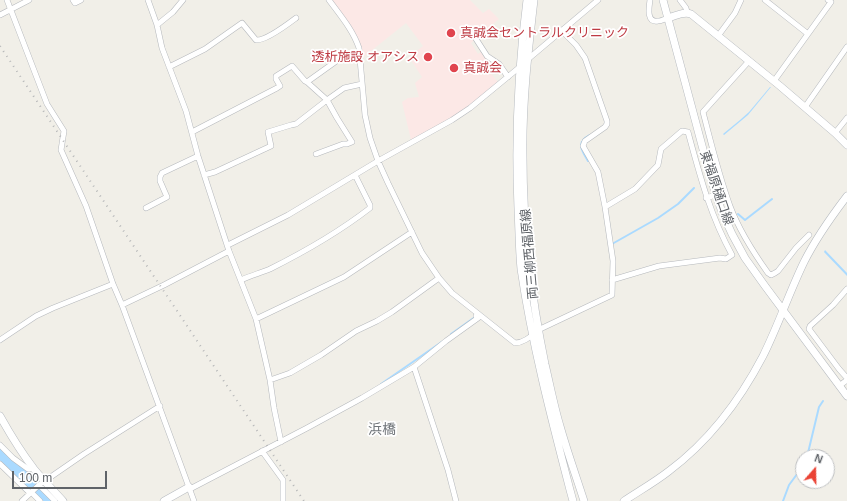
<!DOCTYPE html>
<html>
<head>
<meta charset="utf-8">
<style>
  body { margin:0 }
  #map { position:relative; width:847px; height:501px; overflow:hidden; background:#f1efe8; font-family:Helvetica,sans-serif }
  canvas { display:block }
  .north { position:absolute; left:795px; top:449px; width:40px; height:40px; box-sizing:border-box; background:#fff; border:1px solid #bfc1c3; border-radius:50%; rotate:20deg; font-size:11px; font-weight:700; line-height:16px; text-align:center; color:#5f6368 }
  .north::after { content:''; display:block; margin:auto; width:14px; height:18px; background:#ea4335; clip-path:polygon(50% 0,100% 100%,50% 72%,0 100%) }
  .scale { position:absolute; left:12px; top:471px; width:95px; height:18px; box-sizing:border-box; border:2px solid #5f6368; border-top:0; padding-left:5px; font-size:12px; line-height:14px; white-space:nowrap; color:#5f6368; -webkit-text-stroke:3px #fff; paint-order:stroke }
</style>
</head>
<body>
<div id="map">
<canvas width="847" height="501"></canvas>
<div class="north">N</div>
<div class="scale">100 m</div>
</div>
<script>
const ctx = document.querySelector('canvas').getContext('2d');
ctx.lineJoin = 'round';
function fillPath(path, color) { ctx.fillStyle = color; ctx.fill(path, 'evenodd'); }
function stroke(path, color, width, dash) { ctx.strokeStyle = color; ctx.lineWidth = width; ctx.lineCap = dash ? 'butt' : 'round'; ctx.setLineDash(dash || []); ctx.stroke(path); }
function label(font, color, halo, rows, align = 'center') {
  ctx.font = font + ' Helvetica,"Noto Sans JP",sans-serif'; ctx.lineWidth = 3.5; ctx.setLineDash([]); ctx.textBaseline = 'middle'; ctx.strokeStyle = halo; ctx.fillStyle = color; for (const [text, x, y, turn = 0] of rows) {
    ctx.save(); ctx.translate(x, y); ctx.rotate((+turn || 0) * Math.PI / 180); ctx.textAlign = isNaN(turn) ? turn : align; if (halo) ctx.strokeText(text, 0, 0); ctx.fillText(text, 0, 0); ctx.restore();
  }
}
fillPath(new Path2D(`
  M331,0H470L483,13L489,9L499,19L471,43L478,54L481,52L484,57L496,65L488,70L498,82L468,107L444,122L411,140L402,102L408,98L419,97L415,83L422,77L409,57L423,46L406,23L361,59L360,50Z`), '#fce8e6');
fillPath(new Path2D(`
  M770,87H771L748,115L724,135L723,134L740,120L749,112Z
  M825,250L847,273V276L824,252Z`), '#aadaff');
stroke(new Path2D(`
  M588,161C582,150 575,143 590,135
  M738,214L745,220L772,199
  M612,244L658,218L678,204L694,188
  M451,334L475,317
  M381,384L443,341
  M807,457L819,407L823,401
  M783,501L789,485L803,466`), '#aadaff', 2);
stroke(new Path2D(`
  M0,453L49,501`), '#aadaff', 11);
const street = new Path2D(`
  M7,0L47,104L64,131L61,150L86,206L113,284L122,305L194,501
  M73,0L75,3L81,0
  M148,0L157,25L162,48L186,111L198,156L229,251L256,319L270,380L274,408L281,442
  M329,0C340,15 353,30 359,48L365,115L370,138L378,161L388,183L422,253L439,278L452,293L515,343C523,343 532,336 538,330L612,295L613,261L605,207L598,172L583,146L585,141L605,127L607,124V121L585,58L576,45L561,30
  M650,0C649,7 646,23 658,21C661,21 665,19 668,18
  M680,0L686,8L687,12
  M765,0L808,34
  M0,15L29,0
  M157,25L173,12L183,0
  M718,36L735,13L741,0
  M476,39L487,56L499,64L508,77
  M527,60L598,0
  M749,61L703,112C711,143 719,176 730,206C739,230 753,252 768,273L771,275L775,273L778,271L796,248L809,235
  M169,67L205,49L242,23L256,40C266,41 288,24 296,18
  M774,81L831,2L828,0
  M307,82L342,57L359,53
  M805,107L847,47
  M192,132L277,88L280,86L276,79V76L292,66L305,81L307,82L327,100L296,124L291,125L268,132L271,146L215,172L204,175
  M835,133L847,118
  M316,154L343,144H347L352,142L337,118L327,100L344,88L362,84
  M706,198L725,192
  M605,207L635,189L658,165L661,149L682,131L688,132C700,176 710,215 732,255L726,259L720,258L659,266L612,280
  M146,208L167,197L160,181V177L162,173L198,156
  M228,245L288,215L378,161L452,120L470,108L521,66
  M241,280C250,276 260,273 270,269C304,252 339,232 370,208V205L355,175
  M847,289L833,305L810,326L809,329L839,369L847,378
  M122,305L164,285L229,251
  M256,319L344,277L412,232
  M0,340L36,316L53,308L113,284
  M414,367L448,470L456,501
  M270,380L290,373L321,355L356,331L377,321L392,312L439,278
  M839,386L847,380
  M0,445L13,458L28,469L33,468
  M262,451L283,480V501
  M0,464L30,493
  M39,485L55,501
  M190,489L307,428L362,398L414,367L446,341L478,318L476,316L477,314
  M31,492L40,501
  M22,501L39,485L84,454L160,406`);
const secondary = new Path2D(`
  M527,0C518,69 515,139 518,208C519,228 519,249 521,269C532,344 551,417 570,490L573,501
  M534,0C528,52 522,104 523,157C523,227 531,296 545,364C550,385 554,406 560,426C567,451 576,476 584,501
  M663,0L704,153L716,195L722,212L732,234L745,258L765,286L847,396
  M668,18C676,16 683,11 691,14L780,86L835,133L847,145
  M0,416C10,434 21,452 34,469C43,480 53,490 63,501
  M164,501L189,487
  M624,501C639,491 655,482 669,471C709,441 740,400 763,356C778,326 789,293 804,262C816,238 831,217 847,196`);
stroke(street, '#b5b8bc', 6);
stroke(secondary, '#b6babf', 8);
stroke(street, '#fff', 5);
stroke(secondary, '#fff', 7);
stroke(new Path2D(`
  M0,46L304,501`), '#b6b7b8', 2, [1, 5]);
for (const [x, y, r, color] of [
  [451,33,5,"#e0444e"],
  [428,57,5,"#e0444e"],
  [454,68,5,"#e0444e"]
]) { const dot = new Path2D(); dot.arc(x, y, r, 0, 2 * Math.PI); ctx.fillStyle = color; ctx.fill(dot); stroke(dot, '#fff', 1.5); }
label('13px', '#be3a42', '#fff', [
  ["真誠会セントラルクリニック",460,33],
  ["透析施設 オアシス",419,57,"right"],
  ["真誠会",463,68]
], 'left');
label('13px', '#5f6368', '#fff', [
  ["東福原樋口線",716,188,71],
  ["両三柳西福原線",530,254,-95]
]);
label('14px', '#70757a', '#fff', [
  ["浜橋",382,430]
]);
</script>
</body>
</html>
